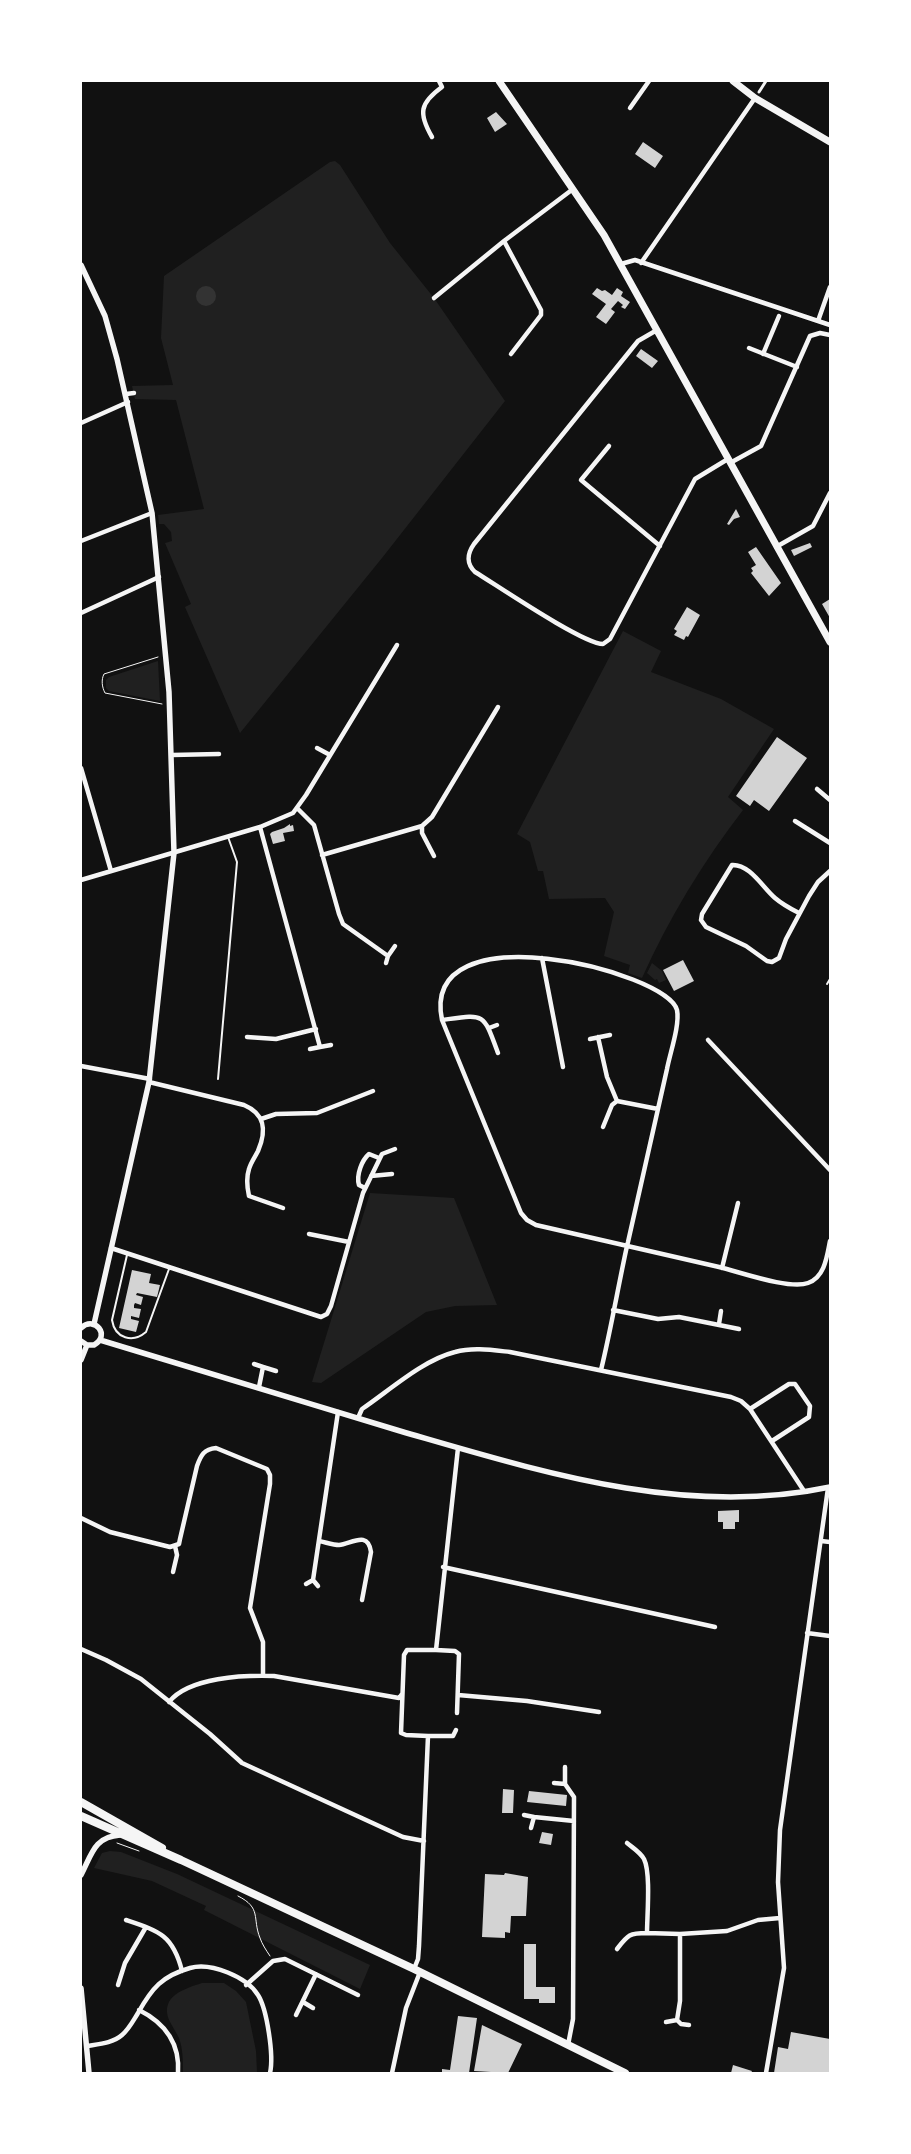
<!DOCTYPE html>
<html>
<head>
<meta charset="utf-8">
<style>
  body { margin:0 }
  #map { position:relative; width:911px; height:2154px; overflow:hidden; background:#111; font-family:"Fira Sans Condensed",sans-serif }
  canvas { display:block }
  .frame { position:absolute; inset:0; border:82px solid #fff; pointer-events:none }
</style>
</head>
<body>
<div id="map">
<canvas width="911" height="2154"></canvas>
<div class="frame"></div>
</div>
<script>
const ctx = document.querySelector('canvas').getContext('2d');
ctx.lineJoin = 'round';
function fillPath(path, color) { ctx.fillStyle = color; ctx.fill(path, 'evenodd'); }
function stroke(path, color, width, dash) { ctx.strokeStyle = color; ctx.lineWidth = width; ctx.lineCap = dash ? 'butt' : 'round'; ctx.setLineDash(dash || []); ctx.stroke(path); }
fillPath(new Path2D(`
  M335,161L340,165L390,243L434,298L505,401L382,558L240,733L185,607L191,604L165,543L172,541L171,532L164,524H159L158,515L204,509L176,400L135,399L132,386L173,385L161,338L164,276L330,162Z
  M623,631L661,651L651,672L721,699L774,729L728,797L743,810C703,862 669,918 642,978L628,973L630,965L604,956L614,912L605,898L549,899L543,871H538L530,842L517,834Z
  M158,661L160,701L109,691L106,688V680L109,677Z
  M652,963L662,971L666,980L659,983L657,979L655,980L647,973Z
  M370,1193L454,1198L497,1305L455,1306L426,1312L321,1383L312,1382Z
  M110,1851L121,1852L177,1874L370,1965L360,1989L204,1910L206,1906L152,1881L94,1868L102,1853Z
  M202,1983H224L236,1991L246,2002L256,2051L257,2073H183C183,2061 183,2049 179,2038C176,2032 172,2026 169,2020C160,1996 184,1989 202,1983Z`), '#202020');
fillPath(new Path2D(`
  M196 296a10 10 0 1 1 20 0a10 10 0 1 1-20 0Z`), '#333');
fillPath(new Path2D(`
  M496,112L507,124L495,132L487,118Z
  M643,142L663,156L655,168L635,154Z
  M597,288L602,291L605,290L612,295L617,288L623,292L621,296L630,302L625,309L621,307L623,305L618,301L611,309L615,312L606,324L596,317L606,304L592,294Z
  M641,349L658,361L652,368L636,356Z
  M736,509L740,517L734,519L729,525L727,524Z
  M810,543L812,547L794,556L791,550Z
  M756,547L781,583L769,596L751,573L753,571L751,568L756,565L748,552Z
  M830,599V618L822,604Z
  M687,607L700,615L688,637L686,636L684,640L674,635L677,631L674,629Z
  M777,737L807,758L769,811L754,800L750,806L736,796Z
  M290,824V826L293,825L294,831L283,833L285,841L273,844L270,834L272,832L284,828Z
  M683,960L694,981L674,991L663,970Z
  M132,1270L151,1274L149,1283L160,1285L157,1297L137,1293L136,1295L143,1297L141,1305L135,1303L134,1305V1308L141,1309L139,1318L131,1316V1319L139,1321L136,1332L119,1328Z
  M739,1510V1522H735V1529H723V1522H718V1511Z
  M503,1789L514,1790L513,1813H502Z
  M529,1791L567,1795L566,1806L527,1802Z
  M542,1832L553,1834L551,1845L539,1843Z
  M505,1873L528,1877L526,1916H511L510,1933L505,1932V1938L482,1937L485,1874L504,1875Z
  M524,1944H536V1987H555V2003H539V1999H524Z
  M458,2016L477,2018L469,2073H442V2069L450,2070Z
  M482,2025L522,2044L508,2073L474,2071Z
  M791,2032L830,2039V2073H774L778,2047L788,2049Z
  M733,2065L752,2071L751,2073H731Z`), '#d3d3d3');
stroke(new Path2D(`
  M158,657L104,674C101,680 102,687 105,693L162,704
  M117,1843L139,1851
  M238,1896C262,1908 252,1918 260,1938C262,1944 266,1950 270,1956`), '#f5f5f5', 1);
stroke(new Path2D(`
  M827,984L830,979
  M218,1079L237,862L228,837
  M127,1255L112,1320C115,1339 133,1343 146,1332L169,1269`), '#f5f5f5', 2);
stroke(new Path2D(`
  M759,92L766,81`), '#f5f5f5', 3);
stroke(new Path2D(`
  M630,108L649,81
  M432,137C418,113 420,103 442,87L439,81
  M504,241L541,310V315L511,354
  M641,263L755,98
  M621,264L635,260L830,325
  M434,298L504,241L573,189
  M818,321L830,287
  M657,330L638,341L474,544C467,554 466,563 475,572C498,586 583,644 603,644L610,639L695,479L728,459
  M749,348L797,367
  M763,354L779,316
  M126,394L134,393
  M81,423L128,402
  M609,446L581,480L660,546
  M730,463L761,446L810,336L820,333L830,335
  M81,541L152,513
  M776,547L813,526L830,493
  M81,613L159,577
  M317,748L330,755
  M172,755L219,754
  M81,768L111,871
  M817,789L830,800
  M297,808L314,825L339,914L343,924L388,956L386,963
  M795,821L830,843
  M422,826V833L434,856
  M260,827L320,1047L331,1045
  M322,855L422,826L432,817L498,707
  M81,880L260,827L293,813L306,795L397,645
  M799,913C791,909 782,904 775,898C763,888 750,864 732,865L702,914L701,920L706,927L746,946L767,961L772,962L779,958L786,939L809,896L818,882L830,871
  M388,956L395,946
  M542,958L563,1067
  M442,1020C485,1014 483,1012 498,1053
  M489,1028L497,1025
  M247,1037L276,1039L316,1029
  M598,1037L607,1077L617,1101
  M590,1039L610,1035
  M708,1040L830,1170
  M310,1049L320,1047
  M81,1066L150,1079
  M149,1082L244,1105C265,1114 267,1130 258,1151C255,1157 251,1162 249,1169C246,1178 247,1187 249,1196L283,1208
  M261,1119L276,1114L317,1113L373,1091
  M603,1127L612,1105L617,1101L658,1109
  M371,1176L392,1174
  M365,1188L359,1185C356,1175 362,1160 369,1154L379,1158
  M309,1234L349,1242
  M111,1248L321,1317L327,1314L331,1306L363,1193L382,1154L395,1149
  M722,1268L738,1203
  M613,1310L658,1319L679,1317L739,1329
  M719,1324L721,1311
  M254,1364L263,1367L259,1387
  M263,1367L276,1371
  M601,1370C611,1329 618,1287 627,1246L628,1242C641,1184 654,1127 667,1069C670,1053 680,1025 677,1010C667,971 419,909 442,1020L521,1213L527,1220L536,1225C597,1239 658,1253 719,1267C740,1272 790,1290 808,1283C825,1277 827,1256 830,1241
  M750,1409L789,1384H795L810,1406L809,1417L772,1441
  M358,1418L362,1409C390,1390 423,1360 455,1352C473,1347 492,1350 510,1352L731,1397L741,1401L750,1409L804,1491
  M81,1518L110,1532L170,1547L179,1544L180,1539L197,1466C201,1455 204,1449 216,1448L267,1469L270,1475V1484L250,1608L263,1642V1675
  M319,1541C325,1542 333,1545 339,1545C351,1544 368,1530 371,1552L362,1600
  M821,1541L830,1542
  M443,1567L715,1627
  M173,1572L177,1555L175,1546
  M306,1584L313,1580
  M318,1586L313,1580L338,1412
  M807,1633L830,1636
  M81,1649L106,1660L141,1679L210,1734L242,1763L403,1837L424,1841
  M436,1650L455,1651L459,1654L457,1713
  M458,1695L527,1701L599,1712
  M169,1702C189,1677 244,1675 274,1676L399,1698L402,1694
  M428,1736H453L456,1730
  M565,1767V1784L574,1797L573,2019L568,2045
  M554,1783L565,1784
  M524,1815L534,1817
  M531,1828L534,1817L574,1821
  M627,1843C633,1848 640,1852 644,1859C651,1873 647,1916 647,1933L680,1934
  M126,1920C159,1931 173,1935 182,1971
  M617,1949C628,1935 629,1933 647,1933
  M414,1969L418,1959L419,1946L428,1736L406,1735L401,1733L404,1655L407,1650H436L458,1448
  M118,1985L125,1963L146,1927
  M246,1985L273,1961L285,1959L358,1995
  M303,2002L313,2008
  M139,2010C165,2023 180,2044 178,2073
  M296,2015L316,1974
  M666,2022L677,2020
  M689,2025L681,2024L677,2020L680,2001V1934L727,1931L758,1920L780,1918
  M87,2046C99,2044 113,2043 122,2035C129,2029 133,2021 138,2013C152,1988 162,1976 190,1968C211,1962 247,1977 258,1995C267,2009 274,2056 270,2073
  M392,2073L406,2008L420,1972
  M766,2073L784,1968L778,1882L780,1830L828,1488`), '#f5f5f5', 4.5);
stroke(new Path2D(`
  M81,265L105,316L117,359L152,513L169,692L174,853L149,1082L94,1324
  M81,1328C95,1315 111,1336 94,1345H87L81,1341
  M100,1340C201,1370 300,1401 400,1431C539,1471 684,1518 830,1487
  M81,1360L87,1345
  M81,1875C92,1854 94,1837 120,1835
  M81,1988L89,2073`), '#f5f5f5', 5.5);
stroke(new Path2D(`
  M499,81L604,235L830,642
  M733,81L755,98L830,142`), '#f5f5f5', 7);
stroke(new Path2D(`
  M81,1802L162,1848
  M81,1816L181,1860L414,1969L625,2073`), '#f5f5f5', 8);
</script>
</body>
</html>
